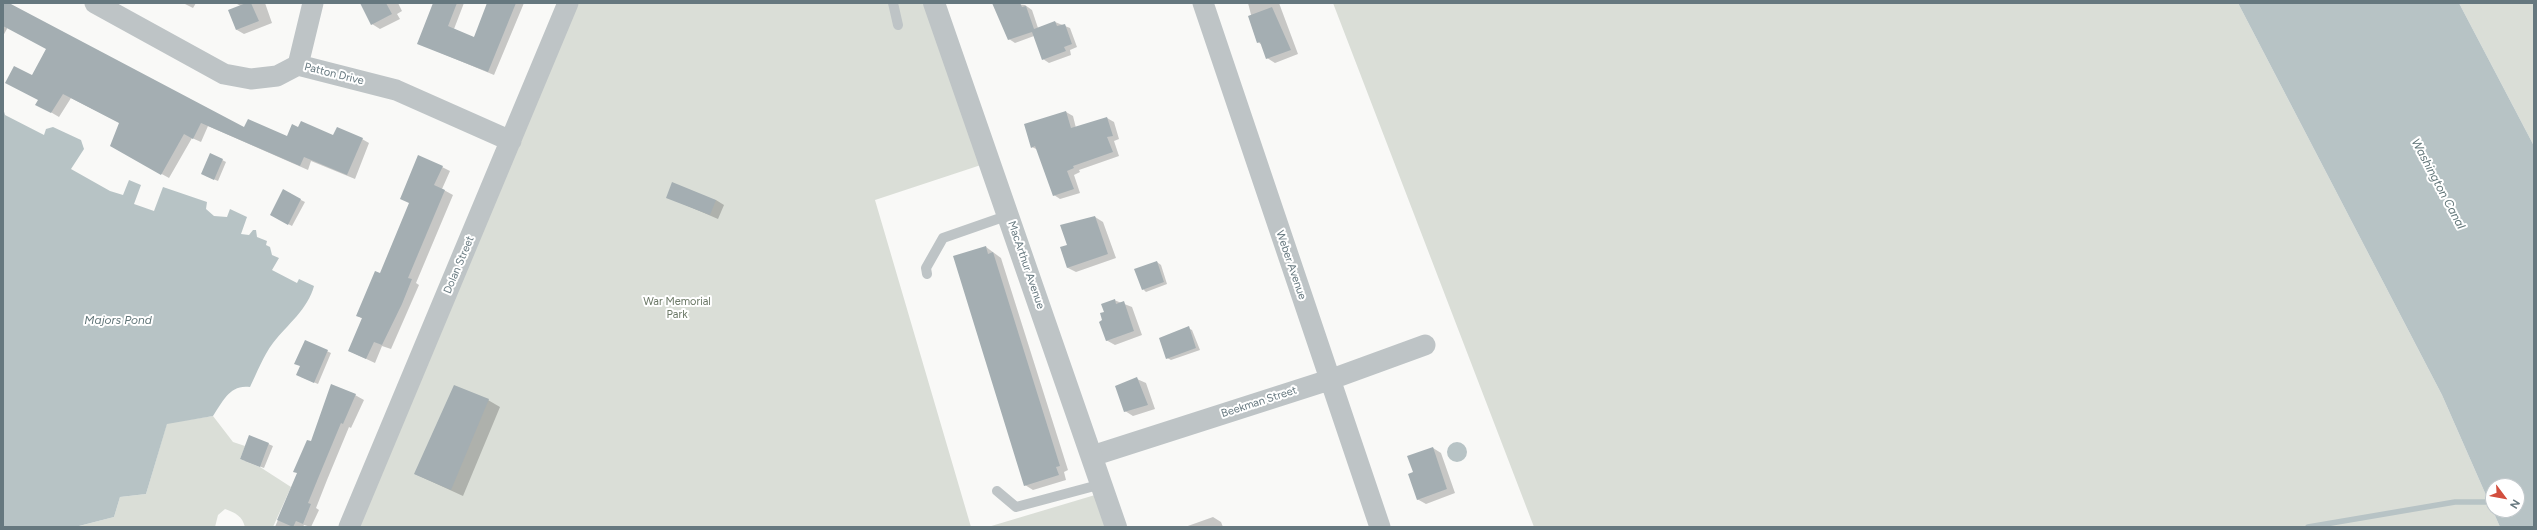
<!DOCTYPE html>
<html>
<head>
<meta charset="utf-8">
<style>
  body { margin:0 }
  #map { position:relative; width:2537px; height:530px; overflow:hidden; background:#f9f9f7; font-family:Figtree,sans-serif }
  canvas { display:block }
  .frame { position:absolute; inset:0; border:4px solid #66787f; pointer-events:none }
  .north { position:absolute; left:2485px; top:478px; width:40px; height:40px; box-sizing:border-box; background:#fff; border:1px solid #c2c9cc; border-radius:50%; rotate:122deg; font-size:11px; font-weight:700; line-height:16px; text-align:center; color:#66787f }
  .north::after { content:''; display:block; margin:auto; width:14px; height:18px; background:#d24e3e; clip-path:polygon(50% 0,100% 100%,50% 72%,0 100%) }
</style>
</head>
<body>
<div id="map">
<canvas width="2537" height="530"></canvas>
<div class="frame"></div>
<div class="north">N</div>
</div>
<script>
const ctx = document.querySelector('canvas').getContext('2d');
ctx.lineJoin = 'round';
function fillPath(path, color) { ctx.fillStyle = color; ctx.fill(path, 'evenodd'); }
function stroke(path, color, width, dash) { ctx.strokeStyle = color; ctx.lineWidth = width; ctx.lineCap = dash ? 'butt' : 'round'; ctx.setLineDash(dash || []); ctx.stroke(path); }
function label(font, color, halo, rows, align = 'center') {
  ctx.font = font + ' Figtree,sans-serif'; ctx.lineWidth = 4; ctx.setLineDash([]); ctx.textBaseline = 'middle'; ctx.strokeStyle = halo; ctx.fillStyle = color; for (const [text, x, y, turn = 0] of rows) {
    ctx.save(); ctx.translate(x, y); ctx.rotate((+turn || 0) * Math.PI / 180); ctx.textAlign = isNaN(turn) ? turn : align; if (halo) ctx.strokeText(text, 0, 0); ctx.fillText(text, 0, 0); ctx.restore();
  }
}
fillPath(new Path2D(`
  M567,3H934L990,162L875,200L971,527H349Z
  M1333,3H2238L2442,395L2500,527H1534Z
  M2459,3H2534V146Z
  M213,416L233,442L245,446L240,459L260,467L291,487L273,527H245C242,516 236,513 225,509L218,515L215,527H75L114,517L120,497L146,494L167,423Z
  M1105,492L1116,527H988Z`), '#daded7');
fillPath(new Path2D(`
  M2238,3H2459L2534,146V527H2500L2442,395ZM2493,486H2517V510H2493Z
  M3,108L5,115L44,135L46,129L53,127L81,140L84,149L71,169L110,191L123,195L129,180L141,185L134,204L154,211L163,187L207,202L206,209L214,216L227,217L230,209L247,217L241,234L249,235L253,230H256L257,237L267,241L266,245L270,247L272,255L279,258L272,270L297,283L299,279L314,286C308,309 287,325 273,343C263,356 257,373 250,387C230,384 223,401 213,416L167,424L146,494L120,497L114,517L75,527H3Z
  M1447 452a10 10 0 1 1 20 0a10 10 0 1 1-20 0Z`), '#b7c3c5');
fillPath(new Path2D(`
  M3,3H8L244,129L288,137L299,128L334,137L362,139L369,143L355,179L311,161L308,170L208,126L201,142L192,138L169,178L111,146L120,123L71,98L59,117L37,104L39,100L32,77L47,48L8,27L3,36Z
  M183,3H196L193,8Z
  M235,3H265L272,23L244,34L237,30L241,6Z
  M362,3H398L402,11L397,14L400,19L380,29L372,24Z
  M434,3H464L454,29L474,38L488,5L484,3H524L494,75L424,46Z
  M1003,3L1025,5L1032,10L1038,28L1055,22L1070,28L1077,47L1070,50L1071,55L1049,63L1043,59L1034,36L1015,43L1009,39Z
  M1248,3H1279L1298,54L1275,63L1267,58L1262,45L1258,42Z
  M1066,112L1073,116L1076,128L1107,118L1114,122L1119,139L1114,141L1119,156L1079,170L1080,172L1074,175L1080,193L1060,199L1054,195L1038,150L1032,147Z
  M211,154L226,162L218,181L206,176Z
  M442,167L450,171L442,189L453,195L416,283L419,285L391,349L382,346L375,363L349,351L363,319L358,316L381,274L410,203L401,198Z
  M283,191L305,202L292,226L271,215Z
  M667,197L716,200L724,205L718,219Z
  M1095,217L1103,222L1116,258L1076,272L1068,268V246Z
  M986,247L1001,258L1068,470L1064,472L1066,480L1033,490L1025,485Z
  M1157,262L1161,265L1167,284L1146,292L1143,289Z
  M1114,300L1132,307L1142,335L1115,345L1106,340L1105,313Z
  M1188,328L1192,330L1200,350L1171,360L1167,358Z
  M305,341L331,353L318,384L301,377Z
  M1137,379L1146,383L1155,409L1133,416L1125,411Z
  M355,395L364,400L351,428L349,427L327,480L316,508L319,510L311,527L304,525L303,527H275L311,442Z
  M488,400L500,407L463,496L415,474Z
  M250,436L273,446L264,468L245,461Z
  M1433,448L1441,453L1455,493L1426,504L1417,499L1414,473Z
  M1213,517L1221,522L1223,527H1185Z`), '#0003');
stroke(new Path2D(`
  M2308,527L2455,502H2489`), '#b7c3c5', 5.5);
fillPath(new Path2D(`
  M3,3H9L244,127L248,119L287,136L292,124L298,127L301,121L333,135L337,127L363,138L347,175L304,157L300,166L201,123L193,139L184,134L161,175L110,146L119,123L63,94L51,113L35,105L38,100L5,83L14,66L32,75L46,49L3,26Z
  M246,3H251L259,21L236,30L228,10Z
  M360,3H386L392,14L371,25Z
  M433,3H457L448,26L474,37L487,3H516L488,72L417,44Z
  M992,3H1020L1022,7L1026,6L1034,29L1055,21L1057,26L1065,24L1072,44L1064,47L1066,51L1042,60L1032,32L1008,40Z
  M1272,7L1291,50L1266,59L1260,42L1257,43L1248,16Z
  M1066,111L1071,128L1107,117L1113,136L1107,137L1113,152L1073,166L1074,168L1067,171L1074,189L1053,196L1035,146L1031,148L1024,124Z
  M210,153L223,159L214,180L201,174Z
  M418,155L443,166L434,185L445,190L408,278L412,279L402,304L382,345L374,342L366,359L348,351L362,318L356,316L375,271L380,273L409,203L400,199Z
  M672,182L716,200L710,215L666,198Z
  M283,189L301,199L288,225L270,215Z
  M1095,216L1108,254L1067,268L1060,247L1067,245L1060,225Z
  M986,246L988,254L993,252L1060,466L1056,467L1059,475L1024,486L953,256Z
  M1157,261L1164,282L1142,290L1134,269Z
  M1115,299L1116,304L1124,301L1134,331L1106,341L1099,322L1102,320L1100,313L1104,312L1101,304Z
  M1189,326L1196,348L1166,359L1159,338Z
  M305,340L328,350L314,383L296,375L300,366L294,364Z
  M1137,377L1148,405L1124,412L1115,386Z
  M331,384L356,394L343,424L341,423L319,476L308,503L311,504L303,524L296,521L293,527L277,520L297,473L293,472L307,440L311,441Z
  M454,385L489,399L451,490L414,474Z
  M249,435L269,443L260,467L240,459Z
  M1433,447L1447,489L1417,500L1408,474L1413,472L1407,456Z`), '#a4aeb2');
stroke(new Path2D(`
  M893,3L898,25
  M927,274L926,268L943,238L1009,215
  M997,491L1016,507L1102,484`), '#bec4c6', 10);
stroke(new Path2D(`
  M95,3L224,74L251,79L277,76L298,65L396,90L511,141
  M1203,3L1380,527
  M298,65L313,3
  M1092,456L1329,380L1425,345
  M349,527L568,3`), '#bec4c6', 21);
stroke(new Path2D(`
  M934,3L1116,527`), '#bec4c6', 22);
label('11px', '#66787f', '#fff', [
  ["Patton Drive",334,74,14],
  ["Dolan Street",459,265,-67],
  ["MacArthur Avenue",1026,265,71],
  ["Weber Avenue",1291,265,71],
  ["Beekman Street",1259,402,-18]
]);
label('11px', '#6b7866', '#fff', [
  ["War Memorial",677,302],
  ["Park",677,315]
]);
label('italic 12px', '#627679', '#fff', [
  ["Washington Canal",2438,184,62],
  ["Majors Pond",118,320]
]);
</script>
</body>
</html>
